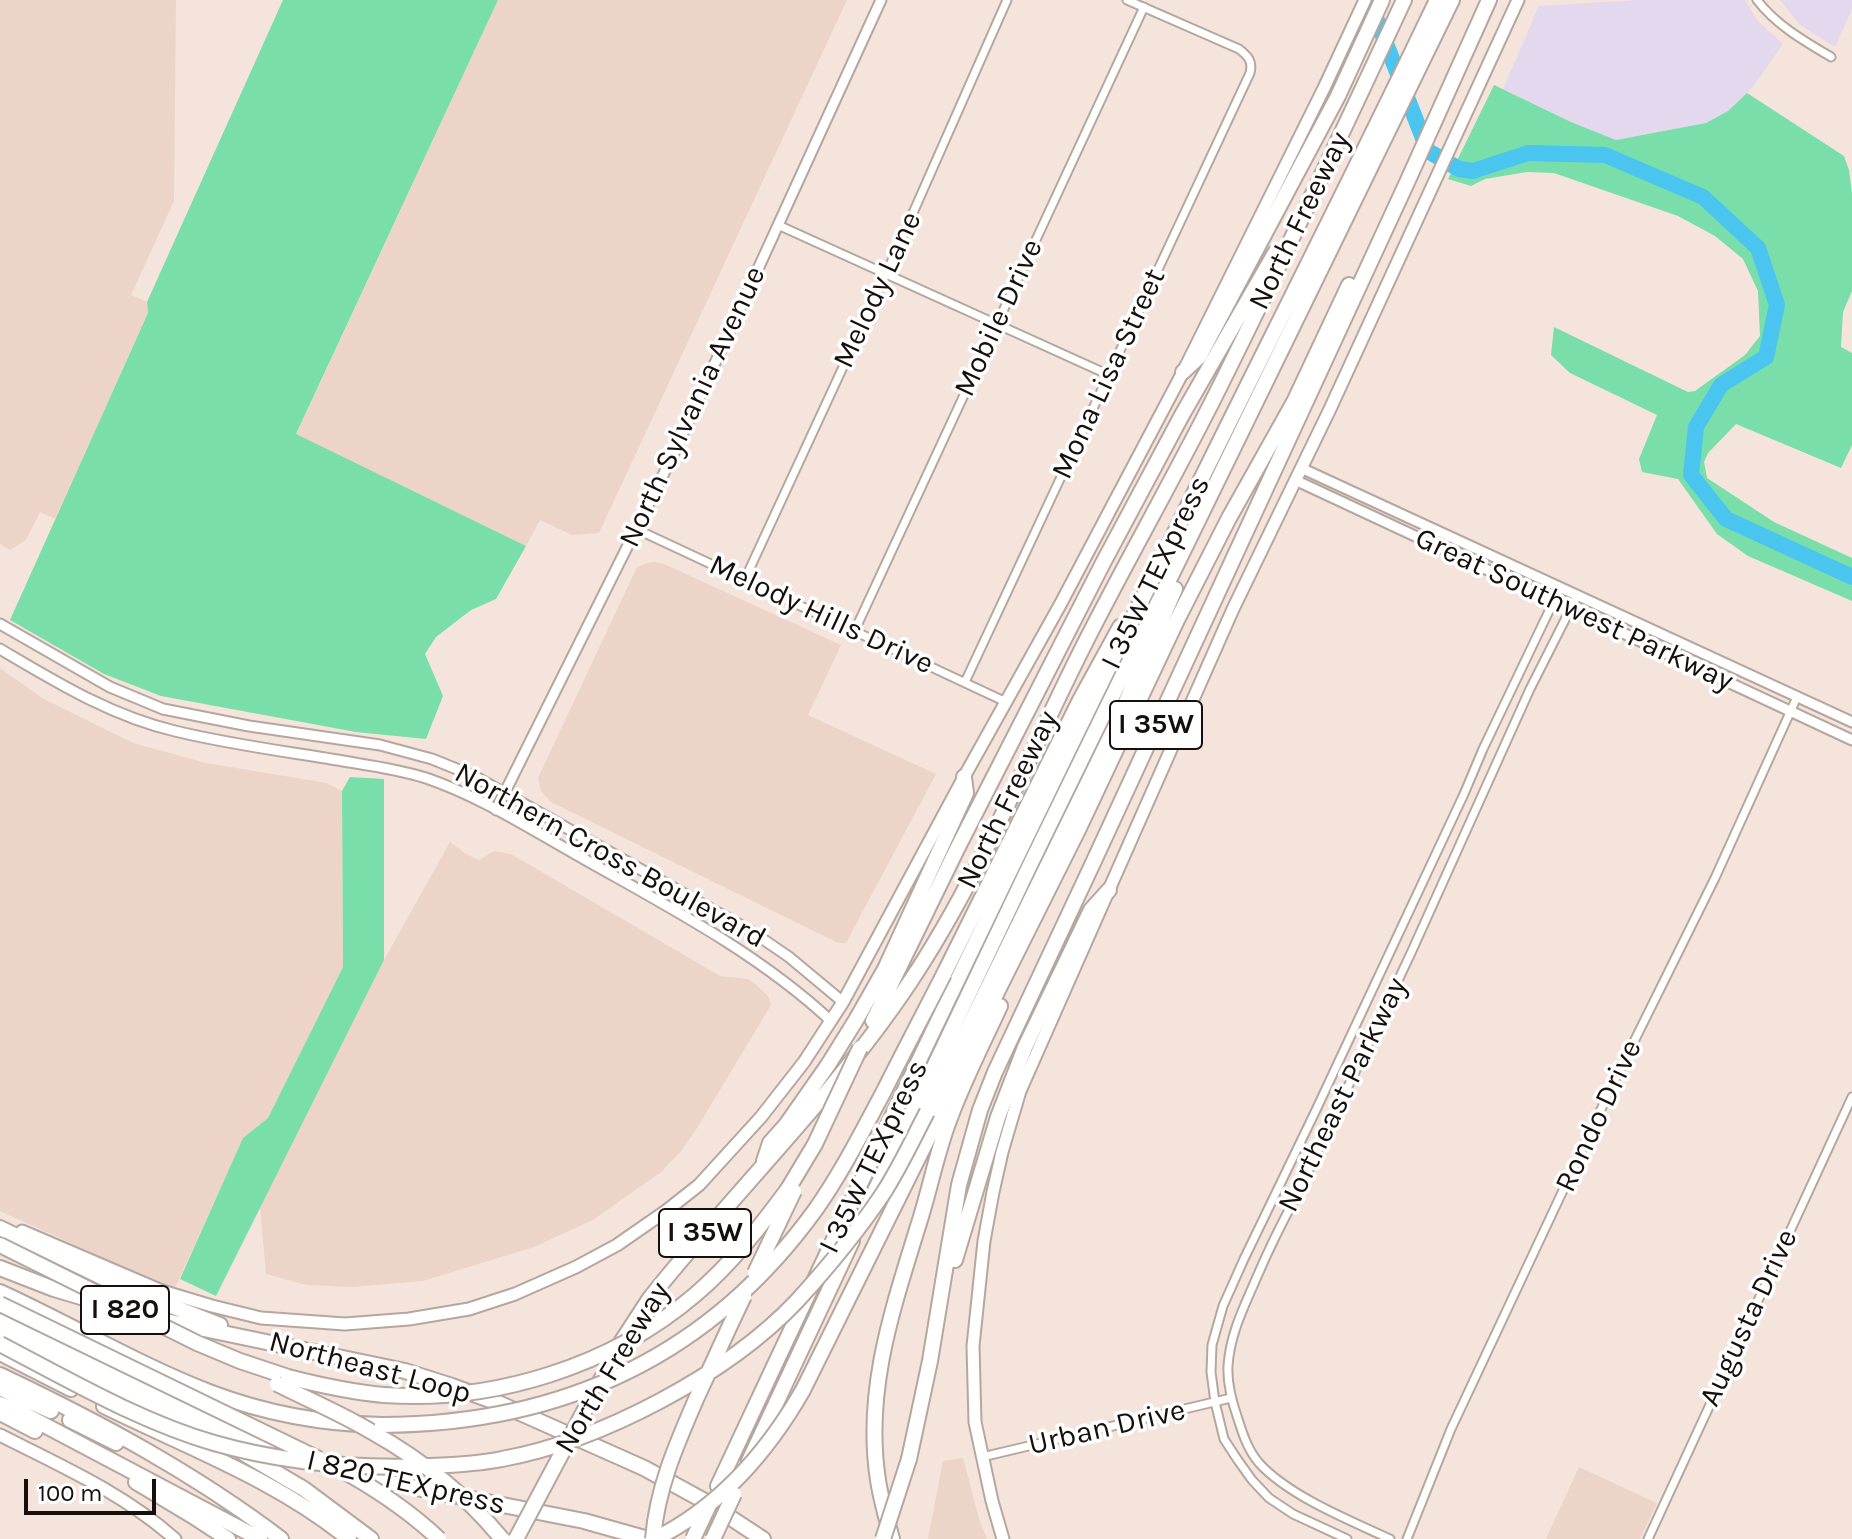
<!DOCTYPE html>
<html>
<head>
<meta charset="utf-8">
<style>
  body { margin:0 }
  #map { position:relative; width:1852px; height:1539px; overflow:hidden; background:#f4e4db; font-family:Karla,sans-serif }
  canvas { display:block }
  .scale { position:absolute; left:24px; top:1479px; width:132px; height:36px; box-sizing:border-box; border:4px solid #15100d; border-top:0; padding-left:10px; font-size:24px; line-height:28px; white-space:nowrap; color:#15100d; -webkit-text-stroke:6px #fff; paint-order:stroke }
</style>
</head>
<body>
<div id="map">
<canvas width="1852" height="1539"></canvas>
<div class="scale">100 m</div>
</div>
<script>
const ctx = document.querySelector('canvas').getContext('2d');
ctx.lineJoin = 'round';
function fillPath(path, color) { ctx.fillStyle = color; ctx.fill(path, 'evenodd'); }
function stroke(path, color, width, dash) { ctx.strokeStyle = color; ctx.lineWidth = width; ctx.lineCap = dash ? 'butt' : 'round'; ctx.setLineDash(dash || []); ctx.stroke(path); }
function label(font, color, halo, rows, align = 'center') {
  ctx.font = font + ' Karla,sans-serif'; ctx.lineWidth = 7; ctx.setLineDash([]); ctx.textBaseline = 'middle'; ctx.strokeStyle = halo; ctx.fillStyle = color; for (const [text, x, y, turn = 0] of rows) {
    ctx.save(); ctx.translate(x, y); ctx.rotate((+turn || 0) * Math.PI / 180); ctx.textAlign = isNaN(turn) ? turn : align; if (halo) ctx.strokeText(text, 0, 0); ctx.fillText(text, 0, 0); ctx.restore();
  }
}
fillPath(new Path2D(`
  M1638,0H1745L1757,20L1783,44L1752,88L1728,111L1706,123L1616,140L1571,122L1503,89L1539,6Z
  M1780,0H1852V9L1835,47L1800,25Z`), '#e3d8ed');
fillPath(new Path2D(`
  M0,0H176L174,201L131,295L147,302L148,313L55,519L40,512L26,540L10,550L0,544Z
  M498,0H847L599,533L572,535L540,520L526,546L296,435Z
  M655,562L664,564L841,645L808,715L936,774L846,943H838L551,802L541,791L538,778L637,567L647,563Z
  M0,668L42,698L133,743L206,763L327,783L342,791L343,967L268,1118L243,1139L174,1290L0,1211Z
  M450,842L468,855L479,860L494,851L511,854L720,976L748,979L755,984L768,996L771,1005L697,1128L682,1150L661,1172L593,1220L534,1247L423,1281L353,1287L306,1285L266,1274L260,1207L384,960Z
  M963,1458L980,1522L987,1539H928L943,1461Z
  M1579,1467L1657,1503L1640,1539H1546Z`), '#ecd5c8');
fillPath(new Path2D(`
  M283,0H498L296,434L526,546L496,599L471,610L436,637L425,654L443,696L426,739L356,732L161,696L104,674L10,620L148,313L147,302Z
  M1494,85L1571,122L1616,140L1706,123L1728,111L1747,93L1844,156L1849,170L1852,194V291L1843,312L1841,347L1852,353V445L1841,468L1736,424L1708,453L1704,462L1707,478L1774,522L1852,558V601L1748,556L1717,534L1678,479L1642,472L1639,459L1657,415L1570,373L1551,355L1554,327L1688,392L1695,391L1745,355L1760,336L1758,291L1743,259L1715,236L1678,216L1554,173L1527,172L1485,179L1471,186L1448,179Z
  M350,777L384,779V960L216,1296L180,1279L243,1138L268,1118L343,967L342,791Z`), '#79dea9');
stroke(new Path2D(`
  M1369,0L1428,151L1459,169L1473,171L1528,153L1605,155L1703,197L1758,248L1777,305L1766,357L1721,385L1696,427L1691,475L1726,519L1852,577`), '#4ac5ef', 16);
const minor = new Path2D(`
  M1757,0C1776,25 1804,41 1831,57
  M778,225L1109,375
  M636,529L1006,702
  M745,579L886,274L1007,0
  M855,630L1144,7
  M965,682L1250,73C1253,61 1248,56 1239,49L1127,0
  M982,1457L1231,1398
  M1347,1539L1293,1514L1269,1498L1252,1480L1237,1459L1224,1439L1215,1402L1211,1372L1212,1345L1223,1306L1244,1259L1316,1110L1464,794L1483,749L1560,588
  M1390,1539C1349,1520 1289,1496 1259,1463C1248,1450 1243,1435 1238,1419C1232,1402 1227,1384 1228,1366C1230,1334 1244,1307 1256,1279C1268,1251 1281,1224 1296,1197L1411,953L1530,689L1577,596
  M1407,1539L1451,1429L1612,1086L1715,878L1797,697
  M1648,1539L1852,1097`);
const tertiary = new Path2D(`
  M1301,468L1852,722
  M1295,480L1852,740
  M0,624L110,687L163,709L249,726L380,745L432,759L474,776L754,933L789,957L843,1002
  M0,649C56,682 111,716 175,731C232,745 291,752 349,762C374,766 401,770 426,778C479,796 529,828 577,855C665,905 757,952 831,1021
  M496,810L672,457L881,0`);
const secondary = new Path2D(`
  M22,1231L162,1291L212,1306L261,1318L345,1324L409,1319L469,1309L515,1294L576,1267L617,1245L666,1211L699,1185L761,1117L804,1062L843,1002L964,777L1060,605L1183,372L1324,88L1365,0
  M0,1435C61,1466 123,1493 175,1539
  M1003,1539L992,1501L975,1422L973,1346L984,1241L993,1192L1002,1152L1020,1091L1233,609L1330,409L1518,0`);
const motorway = new Path2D(`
  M1183,372L1199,357L1338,96L1382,0
  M944,974L1080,700L1120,627
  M873,1021L957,849L1103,563L1182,415L1275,253
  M927,1112L1115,727L1175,589
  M764,1161L770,1143L786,1125L828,1065L856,1020L885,969L966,793L964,777
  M788,1189L815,1144
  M864,1214L1030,865L1452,0
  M0,1228L120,1286L220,1325
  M955,1260L998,1117L1025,1047L1091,910L1109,890
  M0,1268L54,1289L121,1309
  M0,1292C70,1324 137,1364 209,1392C264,1413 323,1424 382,1425
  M0,1318L226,1431L286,1454
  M156,1319L405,1371L452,1386L498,1403L644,1468L708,1503L763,1539
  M0,1331L170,1413L225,1443
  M197,1343L240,1361L288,1377
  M0,1353L71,1389
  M0,1375C99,1422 194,1473 281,1539
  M0,1388L51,1411
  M803,1390L938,1118L969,1048L1079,828L1177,620L1229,518L1294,402L1349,285
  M0,1404L14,1409L260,1539
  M104,1406C187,1447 277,1480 349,1539
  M0,1413L35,1431
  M581,1417L622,1341L650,1298C735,1191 834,1096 910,982C980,877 1027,758 1084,645C1125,564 1170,485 1211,404C1278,271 1341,135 1404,0
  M70,1420L116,1443
  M243,1453L304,1489L371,1539
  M909,1459L930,1361L959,1185L980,1110L995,1072L1093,863L1409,178L1489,0
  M749,1461L852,1241
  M355,1476L584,1521L648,1539
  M136,1482L191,1515L228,1539
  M718,1486C871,1158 1028,831 1188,506C1271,337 1356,170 1437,0
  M892,1539C887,1520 881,1500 878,1480C864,1390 893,1308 919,1223C930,1189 937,1151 950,1118C964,1080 983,1043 1000,1006`);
stroke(minor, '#b6a79e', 11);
stroke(tertiary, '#b6a79e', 13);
stroke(secondary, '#b6a79e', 15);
stroke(motorway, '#b6a79e', 18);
stroke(minor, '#fff', 7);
stroke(tertiary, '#fff', 9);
stroke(secondary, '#fff', 11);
stroke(motorway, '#fff', 14);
const motorwayBridge = new Path2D(`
  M815,1144L860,1048
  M0,1245L197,1343
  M755,1273L794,1191
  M0,1304L319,1459
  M0,1344C69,1380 139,1421 214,1443C284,1463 357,1469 430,1466C454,1465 478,1464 502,1459C601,1441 728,1374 797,1301C828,1267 858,1231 884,1192C900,1167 913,1139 927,1112
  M288,1377C319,1385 351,1392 384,1395C494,1403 612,1366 696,1294C732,1263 760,1227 788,1189
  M277,1384C309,1400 342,1414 372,1432C420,1459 467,1496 502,1539
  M382,1425C562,1424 710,1356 816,1209C842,1172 862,1132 883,1093C903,1053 924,1013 944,974
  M338,1468C375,1488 408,1510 439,1539
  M516,1539L581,1417
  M653,1539C657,1488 677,1443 697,1397C713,1363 728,1329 744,1296
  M655,1539C719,1507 768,1451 803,1390
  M693,1539L709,1505
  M713,1539L734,1494
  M883,1539L909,1459`);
stroke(motorwayBridge, '#b6a79e', 18, []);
stroke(motorwayBridge, '#fff', 14);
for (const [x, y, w] of [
  [1156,725,92],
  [705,1233,92],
  [125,1310,88]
]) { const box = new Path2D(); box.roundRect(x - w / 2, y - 24, w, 48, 6); ctx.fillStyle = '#fff'; ctx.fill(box); stroke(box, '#15100d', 2); }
label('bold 28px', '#15100d', null, [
  ["I 35W",1156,725],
  ["I 35W",705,1233],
  ["I 820",125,1310]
]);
label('30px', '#15100d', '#fff', [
  ["North Freeway",1300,221,-64],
  ["Melody Lane",878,290,-65],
  ["Mobile Drive",999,318,-65],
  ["Mona Lisa Street",1109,374,-65],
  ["North Sylvania Avenue",693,407,-65],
  ["I 35W TEXpress",1156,573,-64],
  ["Great Southwest Parkway",1574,610,25],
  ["Melody Hills Drive",821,615,25],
  ["North Freeway",1008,800,-64],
  ["Northern Cross Boulevard",610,856,29],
  ["Northeast Parkway",1343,1095,-64],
  ["Rondo Drive",1599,1116,-65],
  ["I 35W TEXpress",874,1157,-64],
  ["Augusta Drive",1749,1318,-65],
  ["Northeast Loop",370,1368,15],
  ["North Freeway",613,1368,-59],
  ["Urban Drive",1107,1428,-13],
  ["I 820 TEXpress",406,1483,13]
]);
</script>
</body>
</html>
